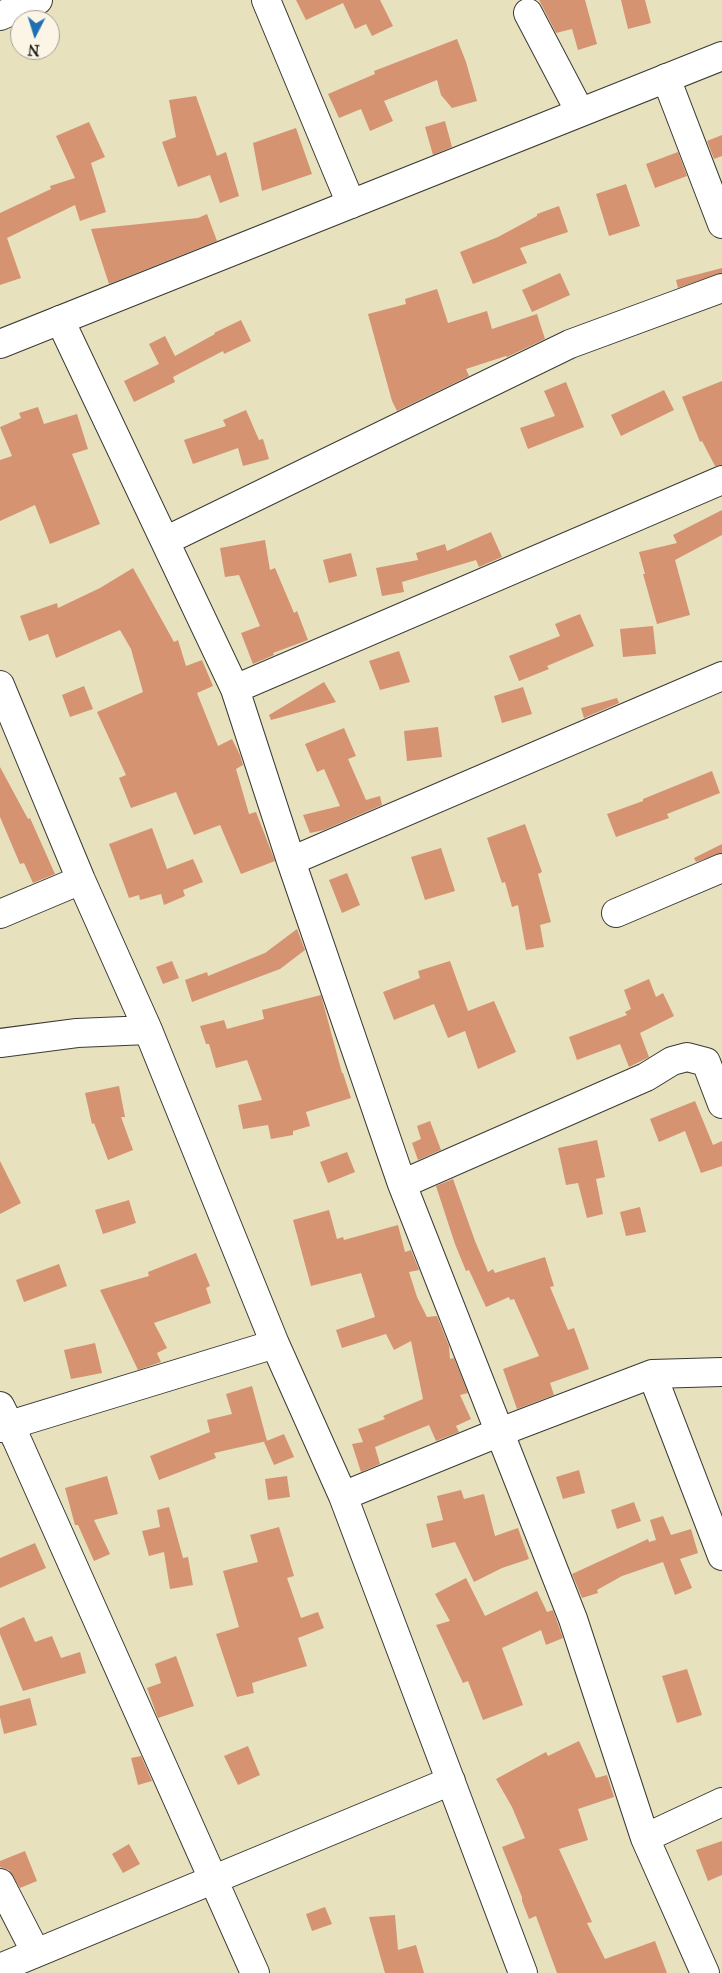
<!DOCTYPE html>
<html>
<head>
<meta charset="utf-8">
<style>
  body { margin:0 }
  #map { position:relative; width:722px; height:1973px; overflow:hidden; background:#e7e1be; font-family:"IM FELL Great Primer",serif }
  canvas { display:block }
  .north { position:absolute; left:10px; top:10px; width:50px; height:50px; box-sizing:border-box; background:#fcf5e5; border:1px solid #a29e95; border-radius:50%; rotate:185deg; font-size:14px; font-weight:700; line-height:20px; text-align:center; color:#1c1c1c }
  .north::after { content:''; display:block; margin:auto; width:18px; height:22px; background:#1f6fb2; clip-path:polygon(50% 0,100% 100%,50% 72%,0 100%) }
</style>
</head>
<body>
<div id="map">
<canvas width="722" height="1973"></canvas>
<div class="north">N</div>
</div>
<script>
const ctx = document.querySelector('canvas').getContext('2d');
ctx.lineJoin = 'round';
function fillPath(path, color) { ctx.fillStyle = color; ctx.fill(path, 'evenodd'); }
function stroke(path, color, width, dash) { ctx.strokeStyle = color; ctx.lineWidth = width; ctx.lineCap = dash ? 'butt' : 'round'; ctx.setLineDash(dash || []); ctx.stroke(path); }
fillPath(new Path2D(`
  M296,0H380L393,26L372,36L366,24L355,29L343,3L306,20Z
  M539,0H585L597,44L578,50L572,29L556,33Z
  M621,0H645L651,23L628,29Z
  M457,39L466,62L477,101L452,108L441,95L437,80L384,101L393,121L370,131L361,109L339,118L328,94L375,74L374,71Z
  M196,96L217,156L226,152L239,196L220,203L210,175L178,187L162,142L176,137L169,100Z
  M445,121L452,147L433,155L425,127Z
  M89,122L105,157L91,163L106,212L80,221L75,205L7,238L21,278L0,285V213L51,189L50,186L75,178L56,136Z
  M296,128L312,174L262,191L253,143Z
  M722,135V156L714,159L707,141Z
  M678,152L687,176L655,188L646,164Z
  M626,184L640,226L609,236L596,194Z
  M559,206L568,232L520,248L527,263L473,284L460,252L498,237L537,216V214Z
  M207,214L217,241L109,284L91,229L198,218Z
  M722,268V273L678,288L676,280Z
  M560,273L570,295L532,312L522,290Z
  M437,289L448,323L487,311L492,329L537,314L545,339L507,357L506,356L466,369L469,376L397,411L392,401L368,314L406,304L405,299Z
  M241,320L251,341L224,354L223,351L173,377L175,382L134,402L124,381L159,364L149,344L165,336L175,356L215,334L214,333Z
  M722,381V465L715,466L702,441L700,442L682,397Z
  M566,382L584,427L528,449L520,428L555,416L544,391Z
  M664,390L674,410L621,436L611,415Z
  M38,407L44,424L77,414L88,449L72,454L100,524L50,544L35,505L0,521V460L12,456L0,427L21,418L19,413Z
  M246,410L259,440L263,439L269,459L243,466L238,448L193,464L184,440L226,426L223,420Z
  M722,510V535L675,560L690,615L657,624L643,574H645L639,552L677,543L673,535Z
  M491,532L502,557L479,567L476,560L402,582L404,592L382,596L376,568L418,560L416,553L445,544L447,551Z
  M265,540L270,570L275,568L294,613L297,611L308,640L273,653L274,655L253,664L241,633L260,626L239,575L225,577L220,548Z
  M351,553L357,576L329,583L323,560Z
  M133,568L174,642L178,640L186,666L202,660L213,686L197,693L218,746L232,739L240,755L243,765L236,769L249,814L256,812L275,861L241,874L220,825L194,835L176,792L131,808L119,778L126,775L97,712L143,692L131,649L120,630L56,658L48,634L29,641L20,616L57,603L58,608L100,588Z
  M580,614L594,646L547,666L549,669L519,681L509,656L560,636L555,624Z
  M653,626L656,654L623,657L620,629Z
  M399,651L410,682L380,690L369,661Z
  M324,682L336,702L271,720L269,715Z
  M84,686L93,709L70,717L62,695Z
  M523,687L532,714L502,723L494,696Z
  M617,698L619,703L584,718L581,708Z
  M438,727L442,757L407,761L404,731Z
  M344,728L356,756L348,759L366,800L380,796L382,805L324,830L310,833L303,815L340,806L324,769L317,772L305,744Z
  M0,767L28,819L30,818L55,874L33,883L24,863L20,864L0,817Z
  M712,771L720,793L667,814L669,818L616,837L607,814L643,801V799Z
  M525,824L542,872L538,874L551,922L540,925L544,947L526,950L518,905L512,907L505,882L502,883L487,838Z
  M152,828L167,869L193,859L203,882L183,890L185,896L164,905L161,894L140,900L139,895L129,898L109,844Z
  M722,844V853L696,862L694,858Z
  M441,848L455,891L425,900L411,857Z
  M347,873L360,905L342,913L329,880Z
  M297,929L305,950L280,969L192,1002L185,980L207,972L208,976L265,953Z
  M172,961L179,978L163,984L156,967Z
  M450,961L468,1011L494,1001L516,1052L478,1069L465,1031L448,1038L434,1004L394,1020L383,992L420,978L418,971Z
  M649,979L656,997L663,993L674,1016L640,1033L649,1057L629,1067L620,1044L577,1060L569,1037L627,1015L625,1012L631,1009L624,990Z
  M321,995L342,1073H343L351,1098L306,1112L310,1126L293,1131V1135L271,1139L268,1125L243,1129L238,1105L262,1100L247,1060L216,1068L209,1044H206L200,1026L224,1020L227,1029L264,1019L262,1010Z
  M119,1086L125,1117H121L133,1150L108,1160L94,1123L92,1124L85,1093Z
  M695,1101L713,1145L722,1141V1166L701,1173L685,1131L659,1142L650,1119Z
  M430,1121L441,1150L418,1160L412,1143L421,1139L417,1126Z
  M597,1140L605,1177L596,1179L603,1214L587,1218L578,1183L566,1185L558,1148Z
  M347,1152L355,1172L328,1183L320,1162Z
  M0,1161L21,1203L0,1214Z
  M453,1179L475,1241L488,1272L493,1269L495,1273L545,1257L554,1286L550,1287L568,1330L574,1328L589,1369L550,1383L554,1395L517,1409L503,1369L539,1356L514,1299L510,1300L509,1297L486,1307L469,1270L466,1271L455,1244L436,1186Z
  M129,1200L136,1223L103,1234L95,1210Z
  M640,1207L646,1232L626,1236L620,1212Z
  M329,1210L337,1239L343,1237L344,1240L398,1225L405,1252L411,1250L419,1270L409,1272L417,1297L427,1317L437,1316L449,1346L450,1359L454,1358L468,1393L460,1395L471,1419L456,1426L459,1432L436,1441L429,1425L375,1447L380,1464L361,1472L352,1444L363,1442L358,1429L385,1419L383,1416L423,1399L411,1341L394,1350L386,1334L342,1348L336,1330L375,1317L361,1273L311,1286L293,1220Z
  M196,1253L210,1286L206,1288L211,1303L154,1323L167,1348L157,1353L161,1362L138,1370L100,1290L149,1276L148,1272Z
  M59,1264L67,1286L24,1302L16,1280Z
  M95,1343L102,1373L71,1379L64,1350Z
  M252,1386L267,1441L214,1453L216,1458L159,1480L150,1456L210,1432L207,1420L232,1414L226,1394Z
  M284,1434L294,1457L274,1465L264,1442Z
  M579,1470L585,1493L563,1499L556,1477Z
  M107,1476L118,1514L94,1520L110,1554L94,1561L78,1525H75L65,1488Z
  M287,1476L290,1497L268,1500L265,1479Z
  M461,1490L464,1499L484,1494L495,1536L518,1528L529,1559L502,1568L474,1582L455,1542L432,1548L426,1524L443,1520L437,1496Z
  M634,1502L641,1521L617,1529L611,1510Z
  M169,1507L183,1558L188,1557L193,1585L170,1589L164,1552L149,1556L142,1531L160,1527L157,1510Z
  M663,1516L671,1535L691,1529L698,1553L680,1559L692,1588L675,1595L663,1562L622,1576L597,1590L598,1593L582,1598L572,1574L648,1539L649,1542L656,1540L650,1520Z
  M279,1527L294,1576L287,1578L301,1618L318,1612L324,1628L298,1638L307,1666L252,1683L254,1693L237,1697L216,1634L239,1627L223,1571L258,1562L250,1535Z
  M35,1543L46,1568L0,1588V1558Z
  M466,1578L485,1616L537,1591L547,1612L553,1610L563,1638L546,1645L541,1630L502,1648L523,1705L483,1720L468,1681L463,1683L436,1625L450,1621L435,1594Z
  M24,1617L35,1642L52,1636L61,1658L80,1652L86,1673L23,1691L0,1634V1628Z
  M176,1656L194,1706L158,1718L147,1688L161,1683L155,1664Z
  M687,1669L702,1715L677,1723L662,1676Z
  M30,1698L37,1725L4,1734L0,1717V1706Z
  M579,1741L596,1778L607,1775L614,1797L578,1809L588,1840L559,1849L592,1922L587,1923L605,1959L655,1941L667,1973H557L536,1916L529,1919L522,1901V1897L502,1847L525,1838L512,1807L496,1779L546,1752L548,1756Z
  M248,1746L260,1775L238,1785L224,1756Z
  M141,1756L152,1781L138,1785L131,1758Z
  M722,1841V1875L708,1881L696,1850Z
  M129,1844L140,1864L123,1873L112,1854Z
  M25,1851L37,1881L20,1888L9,1870L0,1867V1861Z
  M325,1907L332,1924L312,1931L306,1914Z
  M395,1915L398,1950L416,1945L424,1973H385L369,1917Z`), '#d59372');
const minor = new Path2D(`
  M266,0L351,204
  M528,13L580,112
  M0,16L38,0
  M666,78L722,224
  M60,320L235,689L291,861L402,1184L573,1619L645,1838L705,1973
  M165,541L570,344L722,288
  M0,685L81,880L148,1030L275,1344L343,1496L523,1973
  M235,689L722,480
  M291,861L722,676
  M616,913L722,868
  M0,914L81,880
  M0,1043L77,1033L148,1030
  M402,1184L598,1098L646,1077L672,1061L687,1057L706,1062L722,1104
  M652,1374L722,1556
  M0,1406L17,1440L255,1973
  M0,1428L275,1344
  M343,1496L500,1432L652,1374L722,1372
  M645,1838L722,1802
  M0,1883L36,1953
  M0,1968L451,1781`);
const major = new Path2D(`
  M0,344L722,56`);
stroke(minor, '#3a3a34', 30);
stroke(major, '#3a3a34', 30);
stroke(minor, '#fff', 28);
stroke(major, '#fff', 28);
</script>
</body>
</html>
